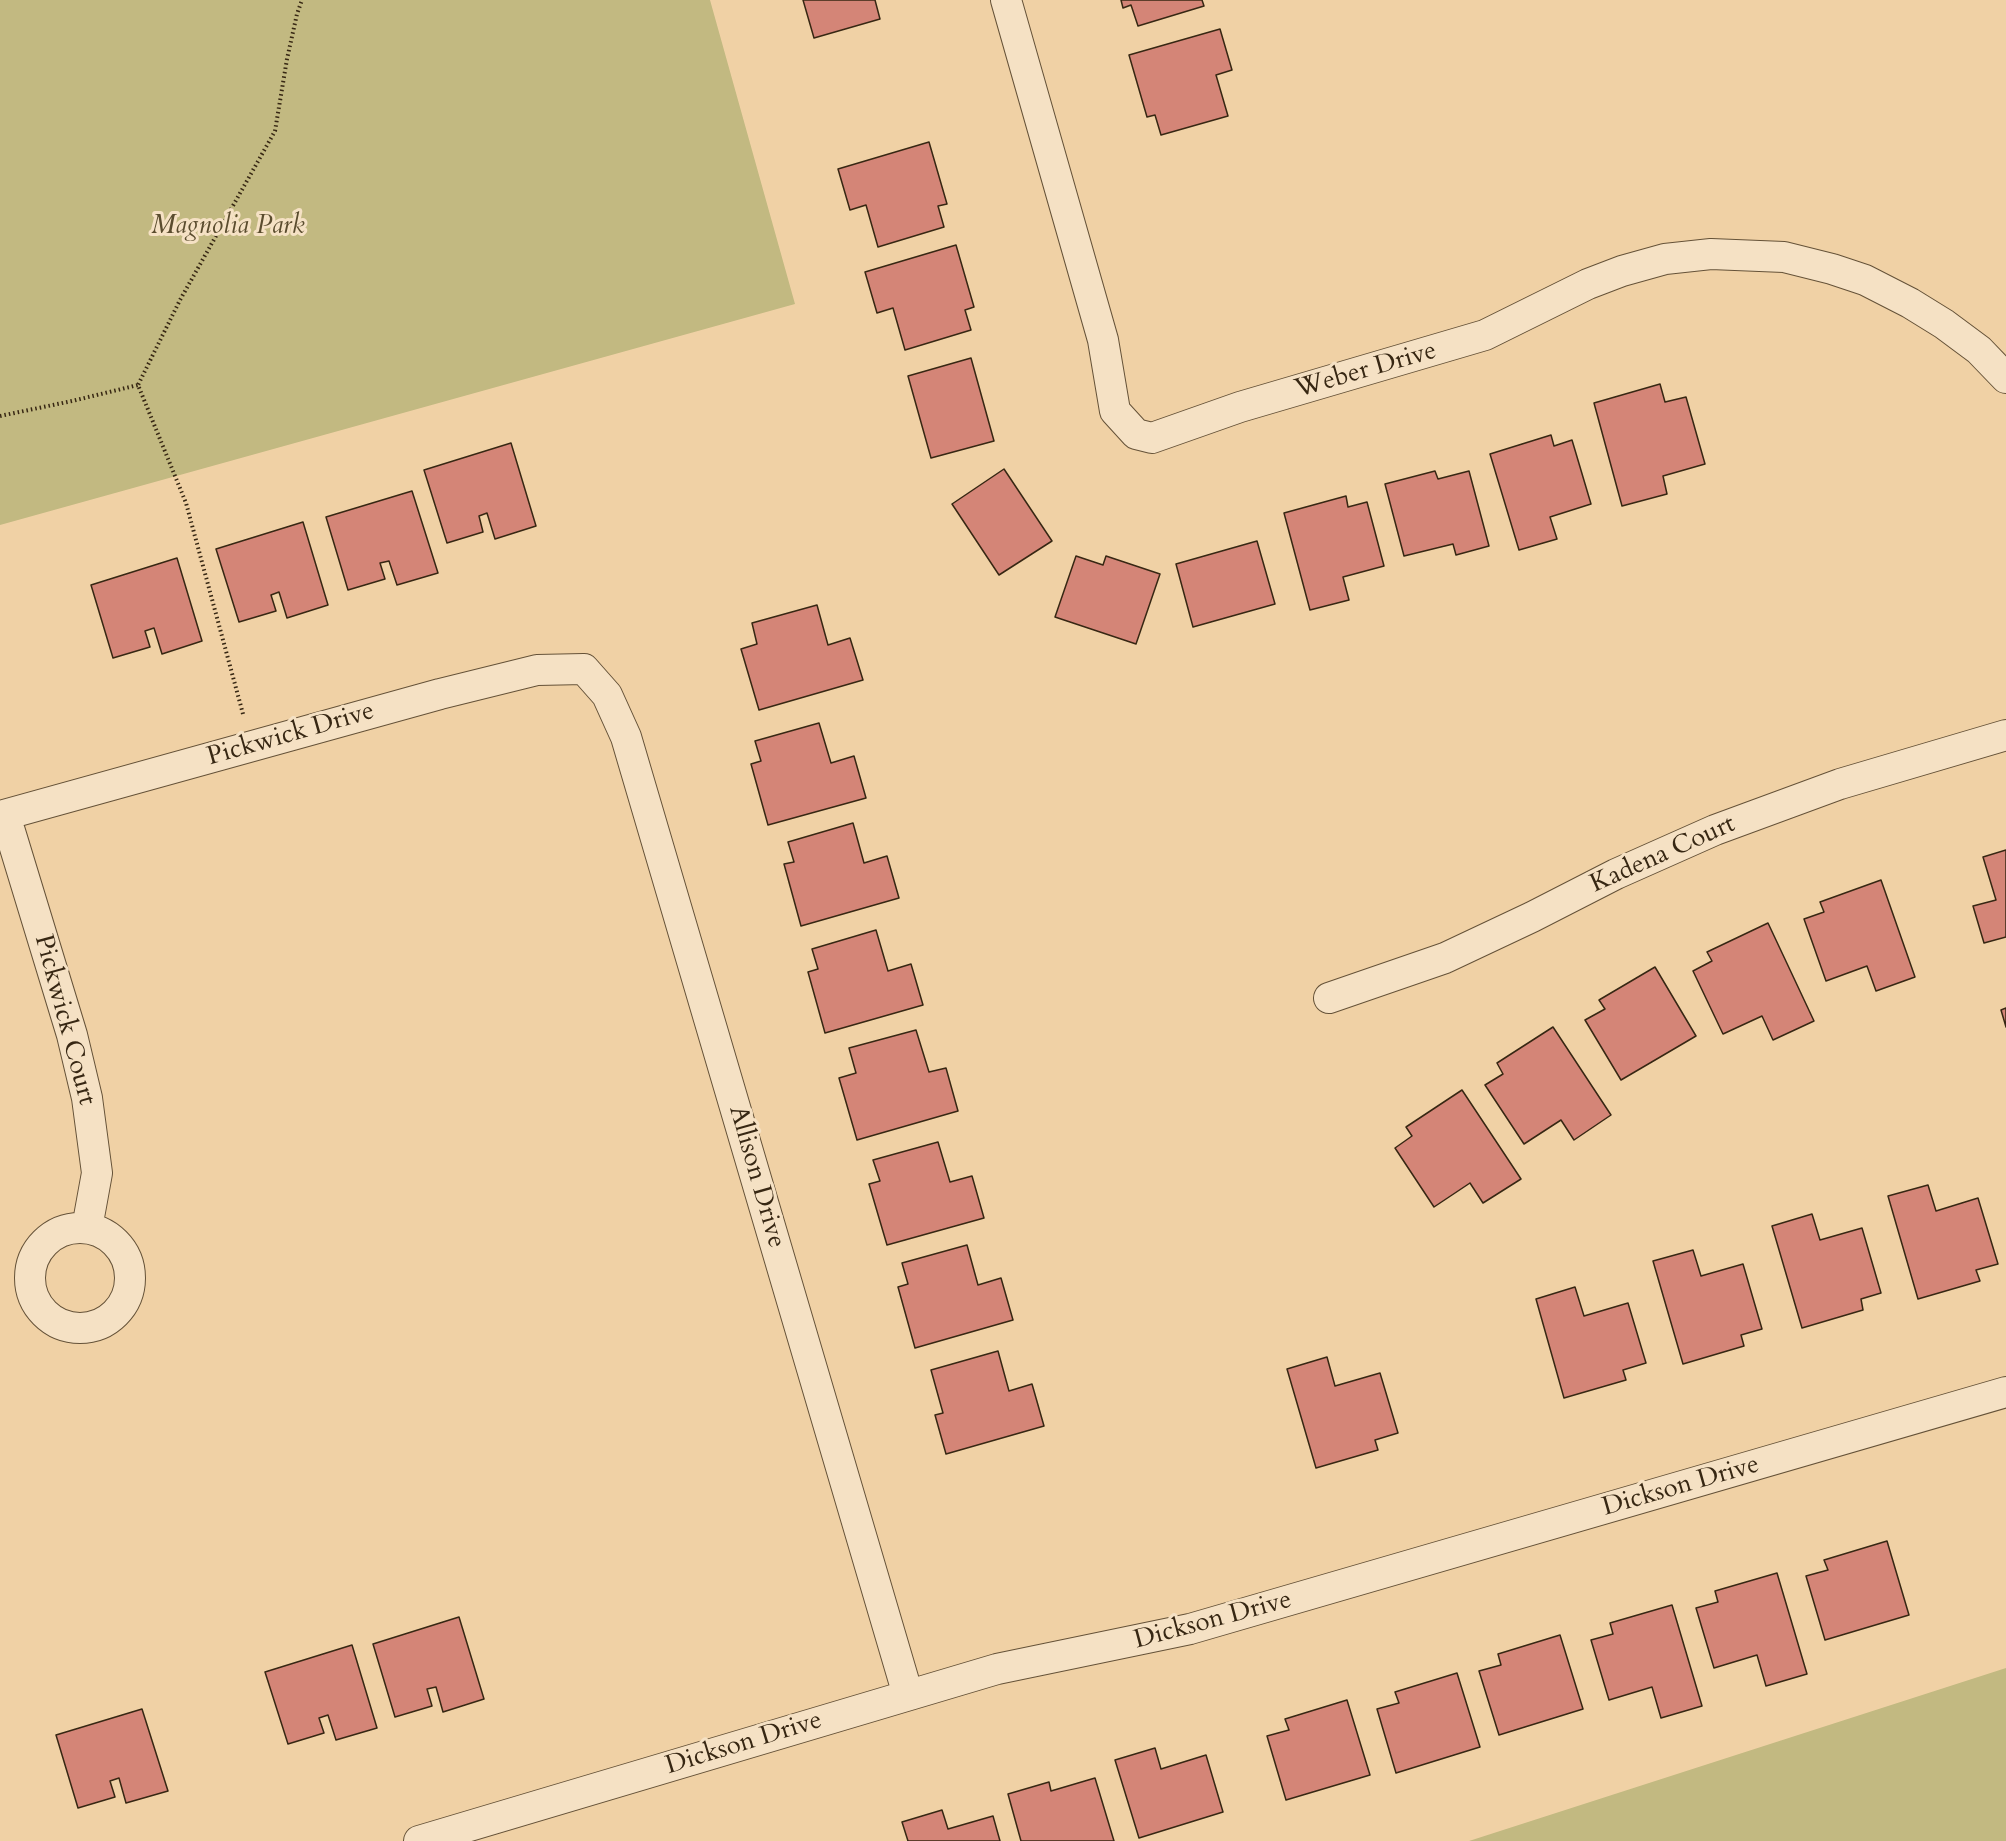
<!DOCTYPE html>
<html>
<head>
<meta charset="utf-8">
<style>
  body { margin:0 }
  canvas { display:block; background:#f0d1a5 }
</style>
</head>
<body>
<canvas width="2006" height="1841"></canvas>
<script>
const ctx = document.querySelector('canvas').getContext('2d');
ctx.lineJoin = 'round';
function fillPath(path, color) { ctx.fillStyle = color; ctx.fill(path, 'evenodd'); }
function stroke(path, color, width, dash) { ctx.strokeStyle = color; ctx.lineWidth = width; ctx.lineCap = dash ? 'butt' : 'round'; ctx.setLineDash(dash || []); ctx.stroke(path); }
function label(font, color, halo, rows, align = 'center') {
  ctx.font = font + ' Cardo,serif'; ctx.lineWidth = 6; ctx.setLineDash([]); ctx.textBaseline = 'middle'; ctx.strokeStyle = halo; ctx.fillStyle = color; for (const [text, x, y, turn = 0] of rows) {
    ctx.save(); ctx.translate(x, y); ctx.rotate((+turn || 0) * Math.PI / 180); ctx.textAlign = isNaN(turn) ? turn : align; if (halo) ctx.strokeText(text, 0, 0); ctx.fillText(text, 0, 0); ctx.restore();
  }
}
fillPath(new Path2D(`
  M0,0H710L795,304L0,525Z
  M2006,1668V1841H1469Z`), '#c2b981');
const building = new Path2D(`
  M803,0H875L880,19L814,38Z
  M1121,0H1202L1204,6L1138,26L1131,5L1123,8Z
  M1220,29L1232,70L1216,75L1228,116L1161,135L1155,115L1147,117L1129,55Z
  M929,142L947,204L938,206L944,227L878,247L866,205L850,210L838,169Z
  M956,245L974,307L965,310L971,330L905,350L893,308L877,313L865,272Z
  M971,358L994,441L931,458L908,376Z
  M1660,384L1665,402L1686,397L1705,464L1663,476L1667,494L1622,506L1594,403Z
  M1551,435L1554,446L1572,440L1591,504L1550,517L1557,539L1519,550L1490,454Z
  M511,443L536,526L495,539L487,513L479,516L483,532L447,543L424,470Z
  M1004,469L1052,541L999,575L952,504Z
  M1435,471L1438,479L1469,471L1489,546L1456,555L1453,544L1404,556L1385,484Z
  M412,491L438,573L397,585L389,561L380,563L385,579L348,590L326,517Z
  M1346,496L1348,507L1367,502L1384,566L1343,577L1349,600L1310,610L1284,513Z
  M303,522L328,605L287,618L279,592L271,595L276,611L239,622L216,549Z
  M1257,541L1275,604L1193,627L1176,564Z
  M1076,556L1103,565L1106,556L1160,574L1136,644L1055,617Z
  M177,558L202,641L162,654L154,628L145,631L150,647L113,658L91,585Z
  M817,605L828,645L850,638L863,680L759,710L741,649L757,644L752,623Z
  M819,723L831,763L854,756L866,798L768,825L751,764L761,761L755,741Z
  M853,823L864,863L887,856L899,898L801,926L784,864L794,862L788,842Z
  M2006,850V937L1984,943L1973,906L1996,900L1983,857Z
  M1881,880L1915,977L1876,991L1867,966L1826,981L1804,919L1824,912L1820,902Z
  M1768,923L1814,1021L1773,1040L1762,1016L1723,1034L1693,971L1712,961L1707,952Z
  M876,930L888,971L911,964L923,1005L825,1033L808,972L818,969L812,949Z
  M1655,967L1696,1036L1621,1080L1585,1020L1605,1009L1599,1000Z
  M2006,1008V1027L2001,1010Z
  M1553,1027L1611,1115L1574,1140L1561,1120L1524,1144L1485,1085L1503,1074L1497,1063Z
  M916,1030L929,1072L946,1068L958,1111L857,1140L839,1078L856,1073L849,1048Z
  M1462,1090L1521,1179L1483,1203L1470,1183L1434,1207L1395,1148L1412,1136L1406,1127Z
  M938,1142L950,1182L972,1176L984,1218L887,1245L869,1184L880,1181L873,1160Z
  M1928,1185L1936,1211L1978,1198L1998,1264L1976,1270L1980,1281L1918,1299L1888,1196Z
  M1812,1214L1820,1240L1862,1228L1881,1293L1861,1299L1863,1310L1802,1328L1772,1226Z
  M967,1245L978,1285L1001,1278L1013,1320L915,1348L898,1287L908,1284L902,1263Z
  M1693,1250L1701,1276L1743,1264L1762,1329L1741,1335L1744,1346L1683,1364L1653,1261Z
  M1575,1287L1584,1316L1628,1303L1646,1363L1623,1370L1626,1380L1564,1398L1536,1299Z
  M998,1351L1009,1391L1032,1384L1044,1426L946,1454L935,1415L943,1413L931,1370Z
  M1327,1357L1335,1386L1380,1373L1398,1433L1375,1440L1378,1450L1316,1468L1287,1369Z
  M1887,1541L1909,1615L1825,1640L1806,1576L1828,1570L1824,1560Z
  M1777,1573L1807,1674L1766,1686L1757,1655L1714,1668L1696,1608L1718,1602L1715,1591Z
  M1672,1605L1702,1706L1661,1718L1652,1687L1609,1700L1591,1640L1613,1634L1610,1623Z
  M459,1617L484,1699L443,1712L436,1687L427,1689L432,1706L395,1717L373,1644Z
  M1560,1635L1583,1709L1499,1735L1479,1671L1501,1665L1498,1654Z
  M352,1645L377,1728L336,1740L328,1715L319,1718L324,1733L288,1744L265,1672Z
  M1457,1673L1480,1747L1396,1773L1377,1709L1399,1703L1395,1692Z
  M1347,1700L1370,1775L1286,1800L1267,1736L1289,1730L1285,1719Z
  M142,1709L168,1791L126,1803L119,1778L110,1781L115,1797L78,1808L56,1735Z
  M1155,1748L1161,1769L1206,1755L1223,1812L1139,1838L1115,1760Z
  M1095,1778L1114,1841H1021L1008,1794L1049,1782L1051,1791Z
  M942,1810L948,1829L993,1816L1000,1841H908L902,1822Z`);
fillPath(building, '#d48577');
stroke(building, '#372713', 1.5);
const street = new Path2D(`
  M1006,0L1103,340L1115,411L1136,434L1152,438L1240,407L1485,335L1588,284L1622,271L1665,259L1711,254L1784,257L1832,269L1865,280L1910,303L1944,324L1979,350L2006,378
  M5,815L72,1035L87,1098L97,1173L87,1228
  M0,816L440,694L537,670L584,669L607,695L626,737L908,1695
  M1329,998L1445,958L1532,917L1616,874L1715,830L1840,784L2006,735
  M30 1278a50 50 0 1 1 100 0a50 50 0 1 1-100 0Z
  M419,1841L997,1669L1190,1629L2006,1392`);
stroke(street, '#655238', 32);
stroke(new Path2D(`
  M0,416L72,401L138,385
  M243,714L186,503L138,385L180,300L275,131L287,59L297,14L302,0`), '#372713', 4, [1.5, 3]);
stroke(street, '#f5e1c4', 30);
label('italic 26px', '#5a4c2e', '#f5e1c4', [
  ["Magnolia Park",228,227]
]);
label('26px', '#372713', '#f5e1c4', [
  ["Weber Drive",1366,371,-16],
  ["Pickwick Drive",291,735,-16],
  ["Kadena Court",1663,855,-24],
  ["Pickwick Court",64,1020,75],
  ["Allison Drive",756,1177,74],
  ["Dickson Drive",1681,1487,-16],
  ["Dickson Drive",1213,1621,-15],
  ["Dickson Drive",744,1744,-17]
]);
</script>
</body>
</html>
